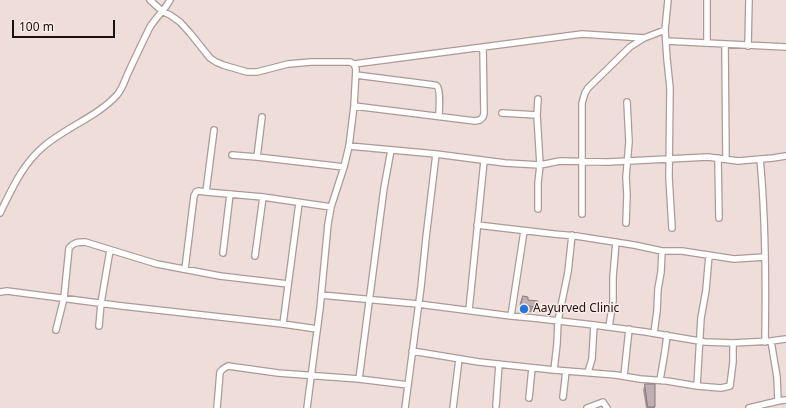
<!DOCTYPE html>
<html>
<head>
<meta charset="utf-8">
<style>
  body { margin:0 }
  #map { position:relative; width:786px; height:408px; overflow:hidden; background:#eeddd9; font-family:"Noto Sans",sans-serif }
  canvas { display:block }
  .scale { position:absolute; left:12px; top:20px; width:103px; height:18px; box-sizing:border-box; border:2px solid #171110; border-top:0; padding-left:5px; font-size:12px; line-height:14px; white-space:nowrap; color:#171110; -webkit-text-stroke:3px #fceae6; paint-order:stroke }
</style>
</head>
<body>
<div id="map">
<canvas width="786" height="408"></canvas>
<div class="scale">100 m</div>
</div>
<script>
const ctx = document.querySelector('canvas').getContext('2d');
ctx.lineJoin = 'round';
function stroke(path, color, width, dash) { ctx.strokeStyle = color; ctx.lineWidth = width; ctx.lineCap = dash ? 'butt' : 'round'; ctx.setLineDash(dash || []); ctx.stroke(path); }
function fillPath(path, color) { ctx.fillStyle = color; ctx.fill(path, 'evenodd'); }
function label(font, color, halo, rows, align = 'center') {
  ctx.font = font + ' "Noto Sans",sans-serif'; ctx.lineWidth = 3; ctx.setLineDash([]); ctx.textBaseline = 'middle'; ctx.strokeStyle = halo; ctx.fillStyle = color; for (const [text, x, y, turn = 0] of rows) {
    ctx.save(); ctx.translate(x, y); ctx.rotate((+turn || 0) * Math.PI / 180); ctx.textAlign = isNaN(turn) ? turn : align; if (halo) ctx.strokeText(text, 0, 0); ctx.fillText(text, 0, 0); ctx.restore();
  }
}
const minor = new Path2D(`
  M150,0L162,11L170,15L180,22L190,33L210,58L216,62L223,65L247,72H257L288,64L311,62H350L354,64L356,69L354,106L349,146L344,167L331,207L328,224L320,308L307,408
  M668,0L665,30L667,59L670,88L669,177L672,228
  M666,41L786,47
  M707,43V0
  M725,44L726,159
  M748,46L749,0
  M354,64L582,34L644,38
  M356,75L434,85C435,85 436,85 437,86C441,90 439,110 439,116
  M538,99L537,115L540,165L538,183V209
  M354,106L475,121L480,120L483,117L484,113L483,47
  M502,113L537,115
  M349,146L436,154L505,163L540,165L560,161L608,162L708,157L738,161L773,158L786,156
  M232,155L257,157L344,167
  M257,157L262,117
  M718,158L719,218
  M760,159C766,220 766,281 765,342
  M206,192L214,130
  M299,203L283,324L317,329
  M0,213C12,189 22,165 43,147C65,128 98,116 117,95C123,88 125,79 129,71C136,56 143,41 150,27C156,17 165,10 170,0
  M582,214V103L585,93L588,88L630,47L644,38L665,30
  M626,223L627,195L626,177L629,142L627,102
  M477,225L554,234L576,236L634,245L662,251H682L734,259L765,257
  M223,253L230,194
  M255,256L263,197
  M185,269L194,196L196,192L198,191L206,192L263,197L331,207
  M0,292L7,291L122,306L283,324
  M321,295L418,304L511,316L533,318L594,325L646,332L705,342L733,343L771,341L786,339
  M469,310L484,161
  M511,316L524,231
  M99,326L101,303L110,250
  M609,327L613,301V277L616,242
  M56,330L64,298L69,248C74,242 78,242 85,242L157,264L220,276L288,284
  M654,333L657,311L658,289L661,272L662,251
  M412,351L479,362L554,370L616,375L640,379L667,381L697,386L721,388L730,386L733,362V343
  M554,370L557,344L558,321L568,272L572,235
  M588,372L592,359L594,325
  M624,376L629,329
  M359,379L384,188L391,150
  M660,380L665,351L667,335
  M697,386L701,318L706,290L709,255
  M563,397L566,371
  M529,398L532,368
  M778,401L786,400
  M496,406L499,364
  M217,408L220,372L223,369L228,366L278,373L359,379L408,385
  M405,408L421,287L426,238L436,154
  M453,408L459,359
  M587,408L603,402L607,408
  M749,408L778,401L777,377L771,341`);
stroke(minor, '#ab9a97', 8);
stroke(minor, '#fff', 5.5);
fillPath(new Path2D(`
  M523,296L537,307L535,313L519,310L520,302Z
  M645,384L655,407V408H646L643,390Z`), '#a59699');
const building = new Path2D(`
  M523,296L528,297V300L538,301L537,307L521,305Z
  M645,384H655V407H648Z`);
fillPath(building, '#c0afb2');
stroke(building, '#867a7d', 1);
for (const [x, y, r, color] of [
  [524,309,5,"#2175df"]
]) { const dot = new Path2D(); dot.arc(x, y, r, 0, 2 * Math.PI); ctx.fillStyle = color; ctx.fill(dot); stroke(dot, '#fceae6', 1.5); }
label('12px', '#171110', '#fceae6', [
  ["Aayurved Clinic",533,309]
], 'left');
</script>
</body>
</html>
